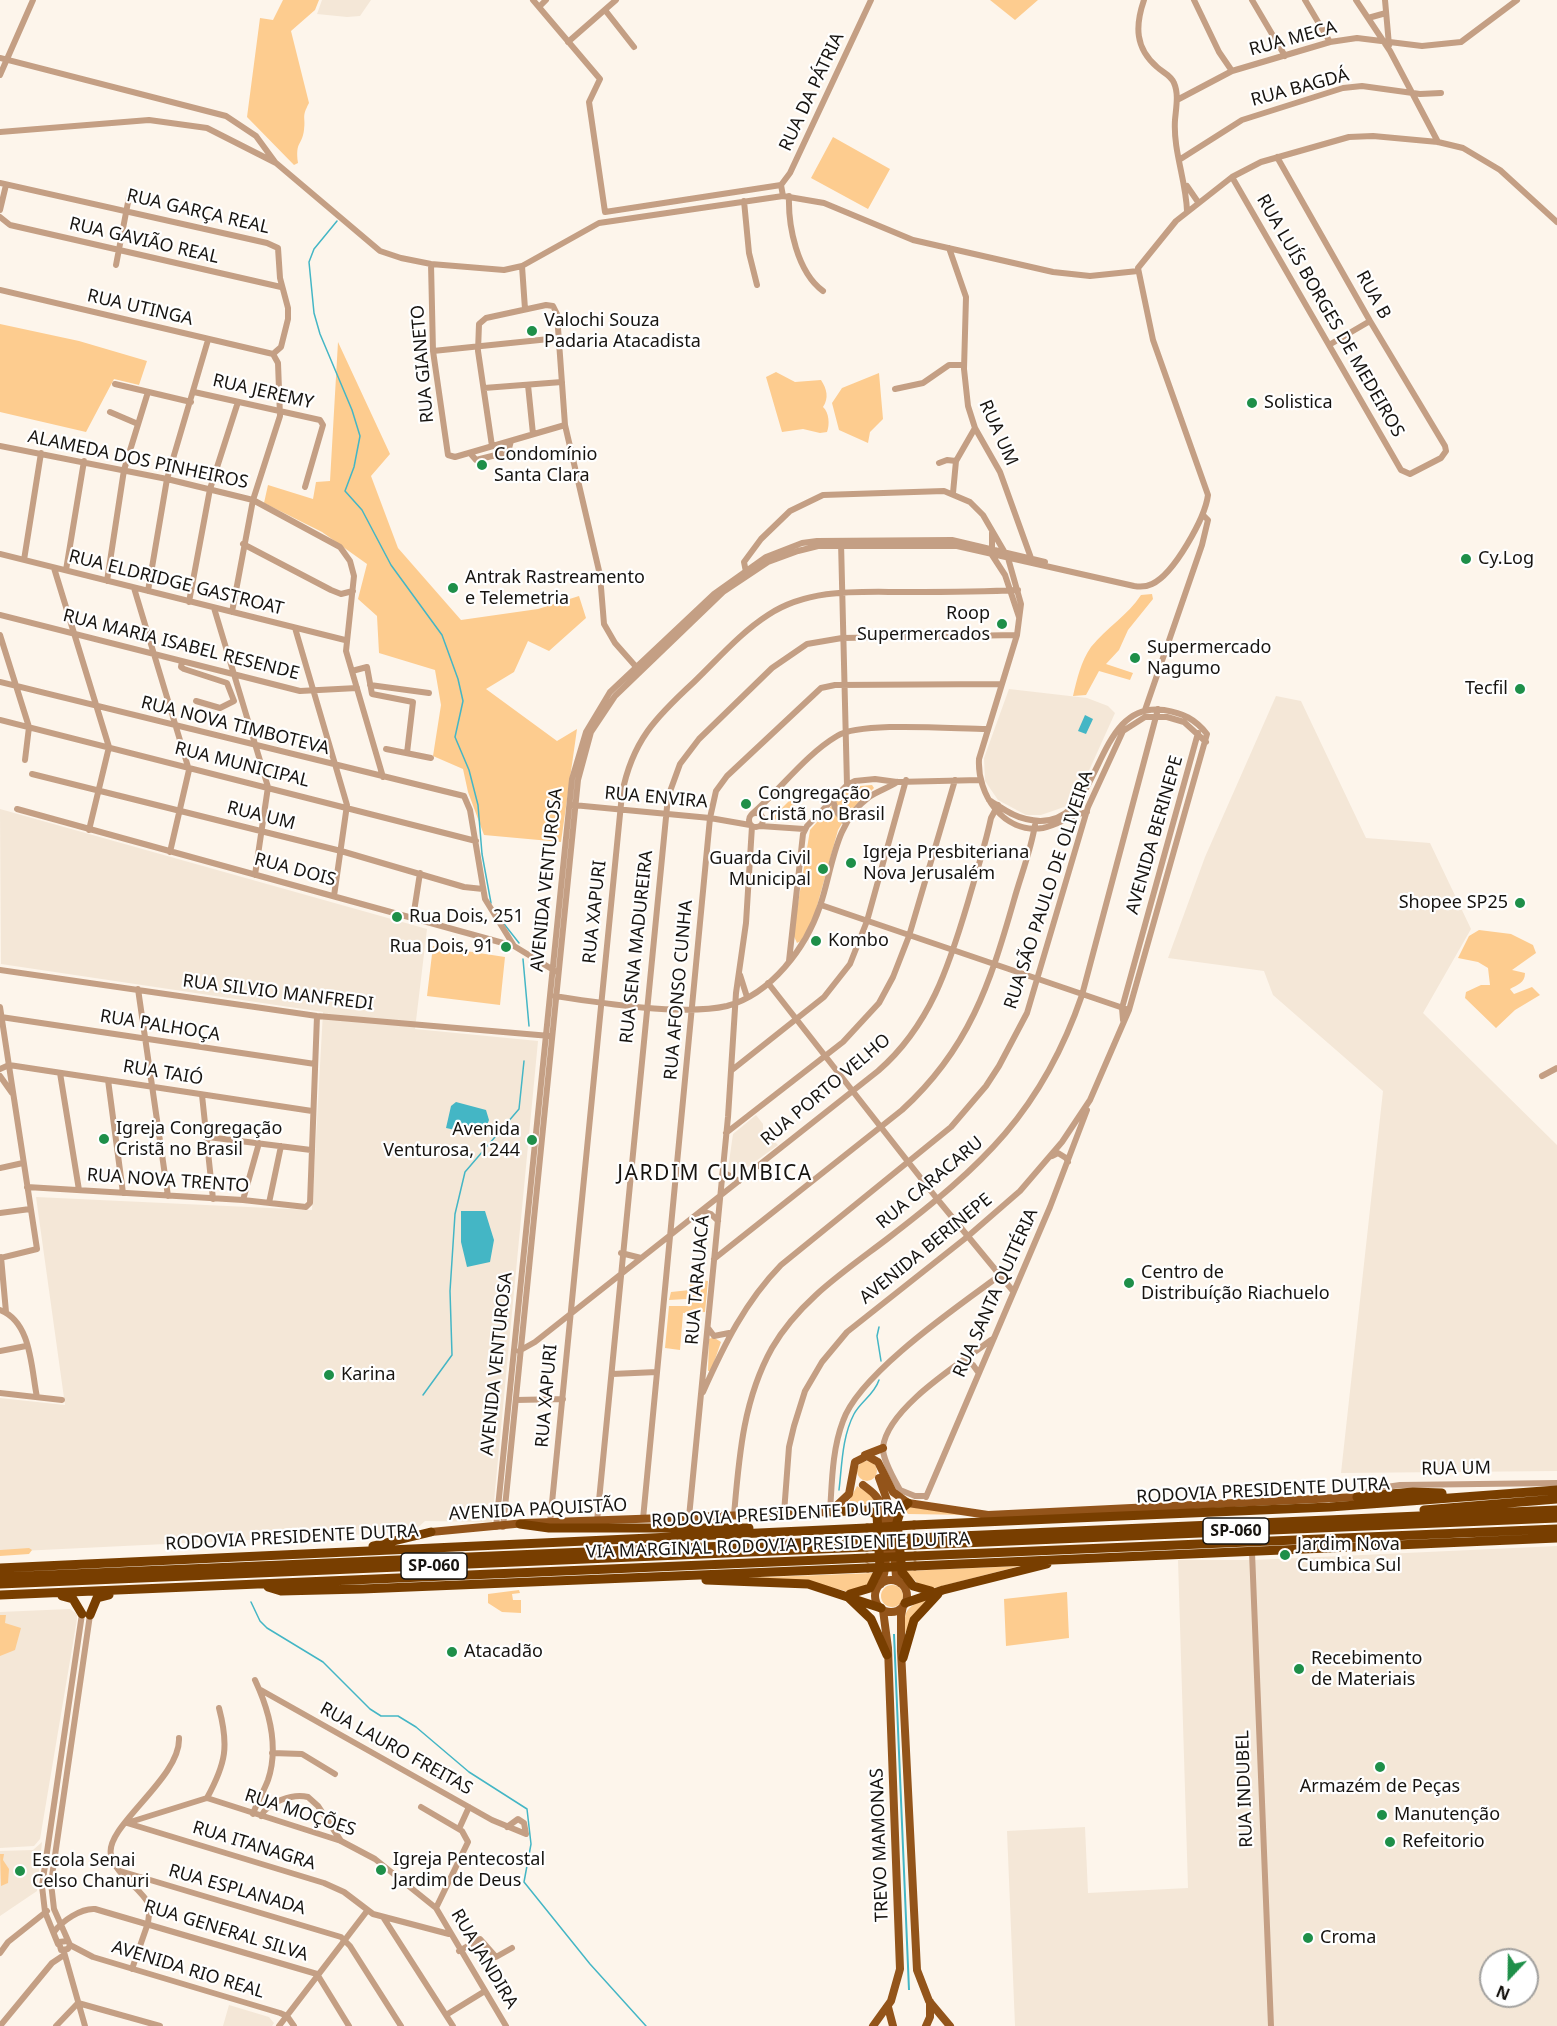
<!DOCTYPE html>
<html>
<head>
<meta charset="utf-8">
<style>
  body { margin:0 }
  #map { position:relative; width:1557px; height:2026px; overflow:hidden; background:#fdf5eb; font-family:"Noto Sans",sans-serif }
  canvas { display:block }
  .north { position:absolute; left:1479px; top:1948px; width:60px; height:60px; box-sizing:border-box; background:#fff; border:2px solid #a2a19f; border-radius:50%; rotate:202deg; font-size:16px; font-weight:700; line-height:24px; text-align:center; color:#171410 }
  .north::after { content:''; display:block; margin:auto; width:21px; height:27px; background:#1e8f49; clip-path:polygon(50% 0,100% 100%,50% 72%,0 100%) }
</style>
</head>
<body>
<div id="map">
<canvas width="1557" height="2026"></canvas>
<div class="north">N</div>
</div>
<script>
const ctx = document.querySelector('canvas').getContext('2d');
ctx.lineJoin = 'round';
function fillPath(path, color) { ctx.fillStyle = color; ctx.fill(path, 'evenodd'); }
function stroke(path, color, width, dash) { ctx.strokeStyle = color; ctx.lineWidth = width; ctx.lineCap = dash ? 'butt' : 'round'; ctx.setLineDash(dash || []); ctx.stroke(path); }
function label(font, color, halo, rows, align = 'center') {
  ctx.font = font + ' "Noto Sans",sans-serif'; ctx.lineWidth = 4.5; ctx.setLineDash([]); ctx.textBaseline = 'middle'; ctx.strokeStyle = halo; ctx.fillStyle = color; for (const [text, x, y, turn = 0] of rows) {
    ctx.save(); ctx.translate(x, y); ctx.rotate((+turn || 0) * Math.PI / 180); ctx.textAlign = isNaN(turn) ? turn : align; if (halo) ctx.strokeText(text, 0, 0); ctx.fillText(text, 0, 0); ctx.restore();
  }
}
fillPath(new Path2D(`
  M322,0H371L360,16L347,17L317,14Z
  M1009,689L1087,698L1108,706L1115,713L1087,775L1067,806L1041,815H1026L998,800L985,781L984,758Z
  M1276,696L1301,701L1366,838L1430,843L1471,929L1423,1013L1557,1145V1471L1341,1473L1383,1091L1273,995L1264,971L1168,958L1205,857Z
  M0,809L427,929L415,1029L538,1041L492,1522L425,1521L413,1532L0,1552V1398L65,1405L36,1197L312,1210L323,1012L1,964Z
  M756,1115L763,1124V1130L778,1145L734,1177L729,1174L728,1169L733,1134Z
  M1557,1546V2026H1015L1007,1831L1085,1827L1088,1893L1188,1888L1178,1560H1254ZM1491,1960H1527V1996H1491Z
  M70,1609L77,1614V1619L40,1839L34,1846L0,1848V1612Z
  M42,1842L37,1891L0,1916V1851L33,1850Z
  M229,2005L269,2017L274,2023L272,2026H223Z`), '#f4e7d7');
fillPath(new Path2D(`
  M283,0H319L315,10L291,31L309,103C301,118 306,116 304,130C302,146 295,141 298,163L294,165L247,117L260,18L273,20Z
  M990,0H1038L1015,20Z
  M833,137L890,169L868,209L811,178Z
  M0,324L79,341L147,361L139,385L114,379L86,432L0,412Z
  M338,342L390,454L371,476L398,548L461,620L538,609L579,596L586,618L549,651L528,641L514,672L486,689L557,741L577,729L561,842L484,835L468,792L463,769L433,756L441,705L435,670L379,653L377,616L358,599L367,564L322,532L264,503L268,485L313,499L316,482L330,481Z
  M776,372L795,382L821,380C827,389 829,398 823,407C829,412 830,425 827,432L820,433L803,429L782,432L766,377Z
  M879,373L883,419L870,432L868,443L839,430L832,403L842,388Z
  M1152,594L1153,599L1128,630L1119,650L1106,664L1133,673L1130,680L1099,671L1086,695L1073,696C1077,679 1081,661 1091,647C1106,628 1128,615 1141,595Z
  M872,785L874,788L847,815L838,809L836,801L849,787Z
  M791,799L795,805L782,820L771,819Z
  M833,804L844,820L838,830L814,917L801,941L797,943L793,934L810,830Z
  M1479,930L1511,934L1533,945L1536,953L1512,970L1525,973C1525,983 1517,985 1510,989L1514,994L1532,987L1540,995L1515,1010L1496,1028L1465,998L1466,992L1481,985H1490L1488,968L1478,962L1458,958L1469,936Z
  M433,946L505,957L500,1005L427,996Z
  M689,1279L708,1281L705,1312L683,1313L680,1350L665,1348L669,1306H688L687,1299L669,1300L671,1292L690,1290Z
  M713,1337L721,1342L711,1371H708L709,1339Z
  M857 1471a10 10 0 1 1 20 0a10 10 0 1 1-20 0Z
  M857,1486L871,1495L879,1507L868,1504L847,1505Z
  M909,1507L971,1515L908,1514L904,1509Z
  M29,1548L32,1550L29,1554L0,1556V1550Z
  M1020,1566L934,1588H922L906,1571Z
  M873,1573L868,1584L849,1592L815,1583L742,1578Z
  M881 1596a11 11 0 1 1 22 0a11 11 0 1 1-22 0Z
  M519,1590L520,1593L512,1594L513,1600H521V1613L502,1612L488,1603V1594Z
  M1067,1592L1069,1638L1006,1646L1004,1599Z
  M927,1599L917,1611L904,1635C905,1611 903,1608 927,1599Z
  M0,1615H6L5,1623L21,1628L15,1650L0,1656Z
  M0,1854H4L3,1860L9,1869L8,1883L1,1886Z`), '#fdcc8f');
fillPath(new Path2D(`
  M1085,715L1093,719L1086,734L1078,731Z
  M456,1102L486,1110L489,1120L486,1128L474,1134L446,1128L451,1106Z
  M461,1211H485L494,1240L490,1262L467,1267L461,1242Z
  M893,1634H895L910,1990H908Z`), '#44b6c5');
stroke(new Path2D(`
  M337,221L314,249L309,262L314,313L320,334L352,410L360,436L354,467L345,491L362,510L391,565L442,635L458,679L463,701L455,737L469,770L478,805L482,854L491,903
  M501,920L519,943
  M523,959L529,1026
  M879,1327L877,1336L881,1361
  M423,1395L452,1355L450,1291L455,1214L465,1172L519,1109L524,1061
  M839,1490C842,1465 842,1437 854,1414C861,1401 874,1395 879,1380
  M251,1602L260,1621L267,1628L323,1662L370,1709L381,1716H398L416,1727L469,1772L527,1809L531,1844L524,1882L590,1964L646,2026`), '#44b6c5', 1.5);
stroke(new Path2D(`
  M533,0L600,79L589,102L605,212
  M1144,0C1135,26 1135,48 1157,67C1162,72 1171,75 1174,83C1179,94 1176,108 1175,120C1173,151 1186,180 1187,211
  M1194,0L1219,52L1232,71
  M1252,0L1285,56
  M1305,0L1330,42
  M1356,0L1390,51L1438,142
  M1385,0L1389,45
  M539,7L546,0
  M605,10L634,47
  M1368,18L1386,13
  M568,42L616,0
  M0,58L226,116L256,136L275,162
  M0,75L33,0
  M1177,100L1232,71L1330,42L1357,38L1422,46L1461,42L1517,0
  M0,132L149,120L207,128L276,163L380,251L401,258L431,264L504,270L522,266L599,223L783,196L824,203L913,240L1053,272L1090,276L1138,271
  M1179,160L1242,120L1343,88L1362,86L1420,94L1441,93
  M1232,177L1401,470L1410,474L1441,458L1446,451L1445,446L1370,321L1277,157
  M0,183L267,243L278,248L280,278L288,308V319L281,347L273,354
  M1187,186L1198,202
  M783,196L781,185L790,173L871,0
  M789,196C788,226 797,272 823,291
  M744,201L749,253L757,285
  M0,210L6,185
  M605,212L781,185
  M0,217L10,225L281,287
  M949,248L966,297L964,369L968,406L975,428L1000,472L1031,558
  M431,264L433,351L448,455L455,457L565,425
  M116,265L129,197
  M522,266L525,309
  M0,290L273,354
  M1329,345L1370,321
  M433,351L559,338
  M115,384L191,402
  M528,385L533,434
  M484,388L562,382
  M895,389L923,383L949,365H964
  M194,392L320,420L323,425L305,487
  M110,412L138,424
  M0,446L167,479L253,500L340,547L350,561L354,576L346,651L383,777
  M492,446L478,351L479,324L486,318L546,305L553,306L557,314L565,425L600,575L604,624L615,643L638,669
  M470,453L476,460L508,452L511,441
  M939,463L947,460L956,461
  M953,493L956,461L975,428
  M992,533V555L1005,575L1019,617
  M841,542L847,785
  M243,544L331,590L341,594L353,591
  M0,554L345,640
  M24,560L41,453
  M54,568L109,747L89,830
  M66,570L84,461
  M746,572L744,562L761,539L790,511L823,495L944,491L970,502L983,515L1008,558L1021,604L1017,635L979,759C977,794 1003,834 1043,828C1059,825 1072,814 1087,812
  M107,581L124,470L148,392
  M134,588L189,770L170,852
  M148,591L167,479L208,340
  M189,602L210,489L238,402
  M214,608L268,787L255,875
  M232,612L253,500L280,416L278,363L273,354
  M0,615L300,691L357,688
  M295,628L347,805L334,896
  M0,635L29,727L25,760
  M182,661L181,667L184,669L227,683L234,701L220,708L196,701
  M352,671L367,667L372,694L413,702L407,753
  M0,682L464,796L470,810L485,899L514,946
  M370,685L429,693
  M1145,710L1202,545L1208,520L1204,516
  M0,720L476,841
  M386,749L431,758
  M32,774L341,851L464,887L483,889
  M833,800L836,811L845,822
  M573,805L710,818L750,825
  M17,809L514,946L555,971
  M749 820a7 7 0 1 1 14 0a7 7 0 1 1-14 0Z
  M752,814C780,790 805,755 837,736C861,721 955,729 987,729
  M760,826L804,829
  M821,905L1129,1010
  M413,918L420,873
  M789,961L803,834L807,826L847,785L855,781L875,779L897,782L980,780
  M0,970L317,1016L550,1036
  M740,975L747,997
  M768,983L938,1200L1013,1291
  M138,989L168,1196
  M555,996C600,1003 683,1016 727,1006C771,994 806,948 820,906C833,868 834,823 869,797C878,791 888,788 897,782
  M0,1007L37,1249L0,1258
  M1,1017L315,1064
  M1123,1020L1122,1008L1198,733
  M0,1069L9,1065L312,1111
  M732,1070L824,997L850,964L867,921L906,780
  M60,1073L79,1190
  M0,1076L12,1093
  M1542,1076L1557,1068
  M108,1080L123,1193
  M202,1095L213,1199
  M726,1133L843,1042L879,1003L893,977L909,936L955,780
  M208,1137L311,1150
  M1052,1156L1058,1153L1066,1158L1068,1162
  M0,1168L23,1163
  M723,1172L739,1181
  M27,1187L243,1200L306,1207L310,1203L317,1016
  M243,1200L259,1143
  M269,1203L281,1146
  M702,1211L711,1214L718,1221
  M0,1213L30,1209
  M621,1253L641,1258
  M1,1257L6,1312
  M714,1259L902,1110C969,1049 990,984 1014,900C1021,875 1031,850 1035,825
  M0,1310C32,1322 31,1369 37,1397
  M708,1328L714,1336L729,1333
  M0,1351L26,1346
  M519,1351L535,1342L878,1071C930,1026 949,966 968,902C976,874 985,846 991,818L998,805
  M965,1360L973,1365L978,1372
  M612,1374L657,1372
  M703,1392C724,1345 745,1302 781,1265L951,1127L986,1086L999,1066L1027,1013L1088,807L1123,731L1145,717H1167L1184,722L1206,742
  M0,1393L62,1400
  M516,1400L563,1399
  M1361,1495L1373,1489L1400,1485L1557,1483
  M926,1496H915L900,1490C894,1479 882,1459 883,1447C888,1407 961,1363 991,1340
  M926,1497L1050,1207L1087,1110
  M830,1512C832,1482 832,1450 843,1421C859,1374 957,1307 999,1276
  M784,1513L789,1447L794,1426L805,1391L822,1362L847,1332L967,1237L1020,1191L1062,1142L1090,1100L1129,1010L1207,734C1195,719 1183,713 1164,710C1088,699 1106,839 1026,819C1011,816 1001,807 989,800
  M734,1515C739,1457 743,1400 772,1348C799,1301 845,1271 887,1239C982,1166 1042,1112 1082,995L1158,709
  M689,1517L728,1117L736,993L746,923L752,826
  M643,1519L710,818L716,791L727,776L821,688L835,685L1002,684
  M597,1521L668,797L680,764L699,739L772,668L807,644L842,638L1017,635
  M550,1523L622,794C632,741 656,717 694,682C718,659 740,633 768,615C809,588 858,592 905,592C942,592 980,592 1018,590
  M496,1527L572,779L586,732L610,692L714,594L766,557L802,543L817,541L952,540L1045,562
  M503,1527L578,780L591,732L615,696L723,592L768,562L798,551L818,546H957L1134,586C1140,587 1146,587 1152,584C1174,574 1205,518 1208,495L1153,340L1138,268L1176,221L1232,177L1261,162L1349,137L1373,136L1438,142L1463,148L1500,170L1557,222
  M1252,1552L1271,2026
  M259,1689L492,1820L526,1834L524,1823L518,1819L507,1827
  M272,1753L302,1754L335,1774
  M207,1798L341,1841L375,1859L436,1908L506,2026
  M207,1798C226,1763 229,1746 219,1708
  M421,1807L462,1831L468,1842L436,1908
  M253,1814C257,1802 264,1791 268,1780C279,1747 269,1710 255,1680
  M261,1816C268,1802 293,1793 308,1797L318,1806L341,1841
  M127,1823L324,1883L344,1892L373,1914L449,1934
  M127,1823L207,1798
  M459,1829L469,1807
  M120,1871L341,1937L350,1946L401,2026
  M383,1917L453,2026
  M54,1932C62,1921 81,1908 95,1909L317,1974L349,2026
  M67,1941L59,1942L61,1950L68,1949L70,1945L54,1909L51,1883L90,1615
  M58,1944L45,1912L42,1886L82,1614
  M70,1945L93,1957L280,2013L287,2016L294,2026
  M459,1951L480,1939L496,1957L512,1948
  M64,1952L85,2026
  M0,1953L8,1942L47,1911
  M132,1969L148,1923L150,1906C141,1887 116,1876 111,1855C104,1827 181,1778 179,1738
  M446,2015L485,1991
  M0,2026L52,1963L64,1955
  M56,2026L78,2003L160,2026
  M279,2026L367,1911`), '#c49f84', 6);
stroke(new Path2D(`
  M865,1455L883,1448
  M879,1478L891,1511L896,1577L900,1583
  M863,1485C871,1491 878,1496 881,1505C888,1521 888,1569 881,1584
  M431,1532L525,1523L830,1512L849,1494L855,1462L867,1456L878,1462L893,1492L908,1503L988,1515L1357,1497
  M875 1596a16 16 0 1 1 32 0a16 16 0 1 1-32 0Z
  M903,1606L901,1616V1651L917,1970L929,2001L950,2026
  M888,2007L893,2026
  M873,2026L891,2001L900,1969L888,1648L883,1610
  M926,2026L930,2017V2002`), '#93541a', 8);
stroke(new Path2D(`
  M1357,1497L1413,1492L1442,1493
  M908,1503L901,1509L897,1522L902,1572L913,1586L931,1591
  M1424,1510L1557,1499
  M830,1512L868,1510L877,1515L880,1568L870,1588L850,1594
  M520,1524L549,1528H749
  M914,1525L1330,1507L1557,1490
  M914,1538L1557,1510
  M915,1545L1557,1518
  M373,1546L431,1532
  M915,1556L1557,1529
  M915,1566L1557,1538
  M0,1568L867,1528
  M0,1577L867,1540
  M706,1580L808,1584L881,1608
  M0,1584L867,1547
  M268,1587L281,1591L362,1589L868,1568
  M0,1595L867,1558
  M62,1596L73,1599L82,1614
  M849,1598L871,1619L887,1655
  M905,1603L943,1590L1047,1564
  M90,1615L97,1598L109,1595
  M903,1658L914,1620L938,1594`), '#783e00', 9);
stroke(new Path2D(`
  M867,1528L914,1525
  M867,1540L914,1538
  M867,1547L915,1545
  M867,1558L915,1556
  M868,1568L915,1566`), '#783e00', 9);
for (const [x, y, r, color] of [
  [532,331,6,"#1e8f49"],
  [1252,403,6,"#1e8f49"],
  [482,465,6,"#1e8f49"],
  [1466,559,6,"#1e8f49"],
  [453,588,6,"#1e8f49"],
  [1002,624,6,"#1e8f49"],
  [1135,658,6,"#1e8f49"],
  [1520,689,6,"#1e8f49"],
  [746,804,6,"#1e8f49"],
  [851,863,6,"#1e8f49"],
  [823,869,6,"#1e8f49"],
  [1520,903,6,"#1e8f49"],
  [397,917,6,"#1e8f49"],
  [816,941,6,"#1e8f49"],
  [506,947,6,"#1e8f49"],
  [104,1139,6,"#1e8f49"],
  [532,1140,6,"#1e8f49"],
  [1129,1283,6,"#1e8f49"],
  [329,1375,6,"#1e8f49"],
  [1285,1555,6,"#1e8f49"],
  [452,1652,6,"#1e8f49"],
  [1299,1669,6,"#1e8f49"],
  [1380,1767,6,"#1e8f49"],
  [1382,1815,6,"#1e8f49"],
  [1390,1842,6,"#1e8f49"],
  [381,1870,6,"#1e8f49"],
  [20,1871,6,"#1e8f49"],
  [1308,1938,6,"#1e8f49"]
]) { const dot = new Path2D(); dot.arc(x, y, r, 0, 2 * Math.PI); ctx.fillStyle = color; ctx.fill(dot); stroke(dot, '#fff', 2); }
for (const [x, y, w] of [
  [1236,1531,66],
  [434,1566,66]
]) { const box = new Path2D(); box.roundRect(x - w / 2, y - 13, w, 26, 4.5); ctx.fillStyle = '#fff'; ctx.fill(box); stroke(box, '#171410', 1.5); }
label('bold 16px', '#171410', null, [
  ["SP-060",1236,1531],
  ["SP-060",434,1566]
]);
label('18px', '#171410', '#fff', [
  ["RUA MECA",1293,39,-15],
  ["RUA BAGDÁ",1300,88,-15],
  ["RUA DA PÁTRIA",812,92,-65],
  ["RUA GARÇA REAL",198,212,13],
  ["RUA GAVIÃO REAL",144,241,13],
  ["RUA B",1373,295,61],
  ["RUA UTINGA",140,308,13],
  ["RUA LUÍS BORGES DE MEDEIROS",1330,316,60],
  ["RUA GIANETO",423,364,-95],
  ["RUA JEREMY",263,392,13],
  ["RUA UM",998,433,66],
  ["ALAMEDA DOS PINHEIROS",138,460,12],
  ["RUA ELDRIDGE GASTROAT",176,583,14],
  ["RUA MARIA ISABEL RESENDE",181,645,14],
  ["RUA NOVA TIMBOTEVA",235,726,14],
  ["RUA MUNICIPAL",242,765,14],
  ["RUA ENVIRA",656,798,5],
  ["RUA UM",261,816,14],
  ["AVENIDA BERINEPE",1155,835,-74],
  ["RUA DOIS",295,870,15],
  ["AVENIDA VENTUROSA",547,880,-84],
  ["RUA SÃO PAULO DE OLIVEIRA",1049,890,-72],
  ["RUA XAPURI",595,912,-84],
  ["RUA SENA MADUREIRA",637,947,-84],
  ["RUA AFONSO CUNHA",679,990,-85],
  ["RUA SILVIO MANFREDI",278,993,7],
  ["RUA PALHOÇA",160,1026,9],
  ["RUA TAIÓ",163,1073,9],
  ["RUA PORTO VELHO",826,1090,-40],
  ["RUA NOVA TRENTO",168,1181,4],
  ["RUA CARACARU",930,1183,-40],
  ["AVENIDA BERINEPE",926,1249,-39],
  ["RUA TARAUACÁ",698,1280,-85],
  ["RUA SANTA QUITÉRIA",996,1293,-66],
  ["AVENIDA VENTUROSA",497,1364,-84],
  ["RUA XAPURI",547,1396,-85],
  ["RUA UM",1456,1469,-1],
  ["RODOVIA PRESIDENTE DUTRA",1263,1491,-3],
  ["AVENIDA PAQUISTÃO",538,1510,-3],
  ["RODOVIA PRESIDENTE DUTRA",778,1515,-3],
  ["RODOVIA PRESIDENTE DUTRA",292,1538,-3],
  ["VIA MARGINAL RODOVIA PRESIDENTE DUTRA",778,1546,-2],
  ["RUA LAURO FREITAS",396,1749,29],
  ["RUA INDUBEL",1245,1789,-92],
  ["RUA MOÇÕES",300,1813,18],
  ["TREVO MAMONAS",880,1845,-92],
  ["RUA ITANAGRA",254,1846,17],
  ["RUA ESPLANADA",237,1890,16],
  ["RUA GENERAL SILVA",226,1931,17],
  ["RUA JANDIRA",484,1959,59],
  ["AVENIDA RIO REAL",188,1970,17]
]);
label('18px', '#171410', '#fff', [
  ["Valochi Souza",544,321],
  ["Padaria Atacadista",544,342],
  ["Solistica",1264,403],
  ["Condomínio",494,455],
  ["Santa Clara",494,476],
  ["Cy.Log",1478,559],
  ["Antrak Rastreamento",465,578],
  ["e Telemetria",465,599],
  ["Roop",990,614,"right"],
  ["Supermercados",990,635,"right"],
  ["Supermercado",1147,648],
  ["Nagumo",1147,669],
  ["Tecfil",1508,689,"right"],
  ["Congregação",758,794],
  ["Cristã no Brasil",758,815],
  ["Igreja Presbiteriana",863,853],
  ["Nova Jerusalém",863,874],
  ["Guarda Civil",811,859,"right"],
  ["Municipal",811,880,"right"],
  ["Shopee SP25",1508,903,"right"],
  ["Rua Dois, 251",409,917],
  ["Kombo",828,941],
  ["Rua Dois, 91",494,947,"right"],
  ["Igreja Congregação",116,1129],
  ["Cristã no Brasil",116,1150],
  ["Avenida",520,1130,"right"],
  ["Venturosa, 1244",520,1151,"right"],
  ["Centro de",1141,1273],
  ["Distribuíção Riachuelo",1141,1294],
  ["Karina",341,1375],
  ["Jardim Nova",1297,1545],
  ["Cumbica Sul",1297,1566],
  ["Atacadão",464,1652],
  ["Recebimento",1311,1659],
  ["de Materiais",1311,1680],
  ["Armazém de Peças",1380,1787,"center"],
  ["Manutenção",1394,1815],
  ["Refeitorio",1402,1842],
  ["Igreja Pentecostal",393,1860],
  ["Jardim de Deus",393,1881],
  ["Escola Senai",32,1861],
  ["Celso Chanuri",32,1882],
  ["Croma",1320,1938]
], 'left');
ctx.letterSpacing = '1.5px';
label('21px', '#171410', '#fff', [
  ["JARDIM CUMBICA",715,1174]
]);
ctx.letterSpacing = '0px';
</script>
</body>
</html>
